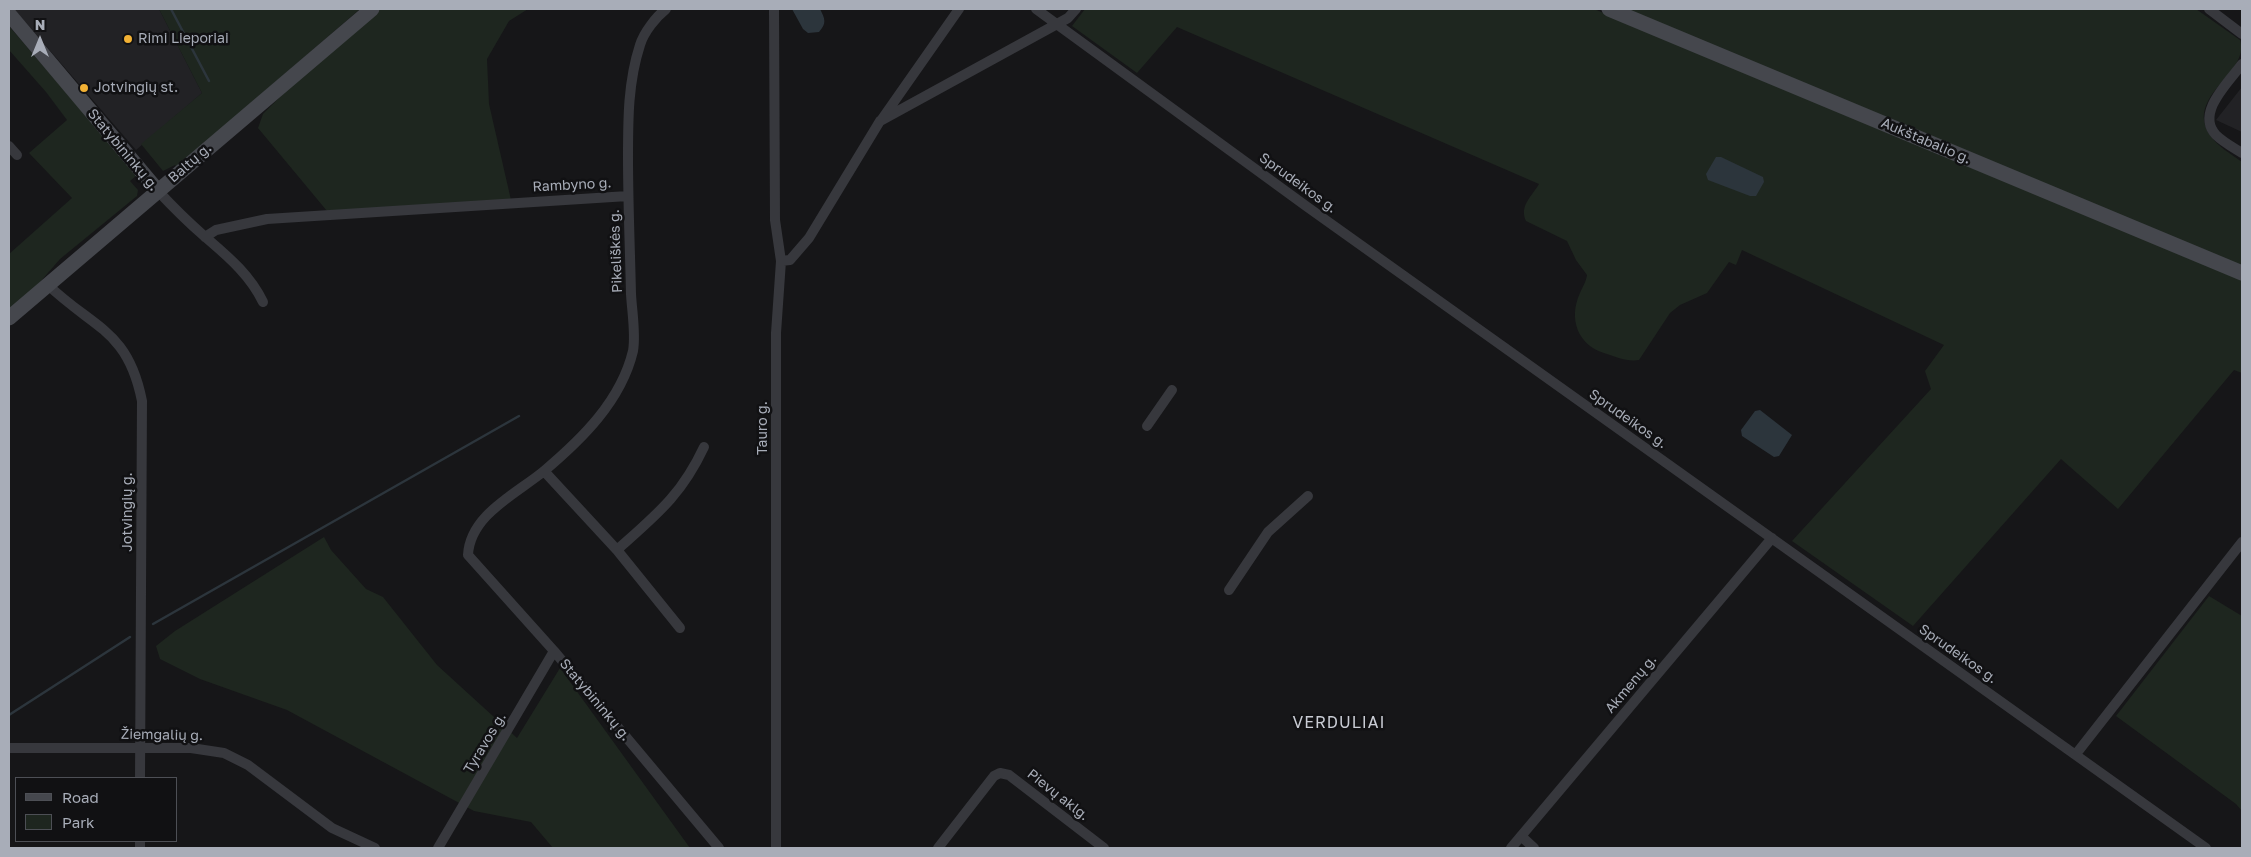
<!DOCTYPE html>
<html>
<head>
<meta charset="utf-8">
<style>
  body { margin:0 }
  #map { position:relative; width:2251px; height:857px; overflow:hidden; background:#161618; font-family:"Golos Text",sans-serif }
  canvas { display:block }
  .frame { position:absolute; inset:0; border:10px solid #a8adb8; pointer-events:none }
  .legend { position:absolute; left:15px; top:777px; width:162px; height:65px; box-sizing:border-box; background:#111113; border:1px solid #4d4f55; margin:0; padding:6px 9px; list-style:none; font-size:15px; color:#a8adb8 }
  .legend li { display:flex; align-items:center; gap:10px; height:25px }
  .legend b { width:25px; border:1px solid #4d4f55 }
  .north { position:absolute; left:15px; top:15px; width:50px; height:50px; -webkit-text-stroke:4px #111113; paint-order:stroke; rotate:0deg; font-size:14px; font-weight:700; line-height:20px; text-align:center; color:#a8adb8 }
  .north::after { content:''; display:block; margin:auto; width:18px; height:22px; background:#a8adb8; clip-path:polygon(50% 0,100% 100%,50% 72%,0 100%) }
</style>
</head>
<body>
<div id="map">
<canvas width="2251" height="857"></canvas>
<div class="frame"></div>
<ul class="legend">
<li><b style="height:6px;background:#45474d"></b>Road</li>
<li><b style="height:14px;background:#1e261f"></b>Park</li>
</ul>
<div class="north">N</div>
</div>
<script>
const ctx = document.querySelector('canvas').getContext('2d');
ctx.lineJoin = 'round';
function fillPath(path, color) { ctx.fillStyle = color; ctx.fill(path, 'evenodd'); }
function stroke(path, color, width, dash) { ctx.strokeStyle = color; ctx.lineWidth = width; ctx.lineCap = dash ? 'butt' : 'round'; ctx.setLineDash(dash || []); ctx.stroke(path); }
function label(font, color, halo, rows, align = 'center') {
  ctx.font = font + ' "Golos Text",sans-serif'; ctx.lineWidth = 5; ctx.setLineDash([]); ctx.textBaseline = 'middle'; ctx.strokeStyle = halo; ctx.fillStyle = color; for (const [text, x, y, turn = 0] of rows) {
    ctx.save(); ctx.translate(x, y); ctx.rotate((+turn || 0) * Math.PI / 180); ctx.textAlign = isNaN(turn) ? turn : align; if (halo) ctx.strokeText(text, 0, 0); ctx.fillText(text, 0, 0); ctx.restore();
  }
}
fillPath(new Path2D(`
  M14,9H159L202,93L136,150Z
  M2242,87V132L2216,120Z`), '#222225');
fillPath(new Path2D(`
  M159,9H360L177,167L175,165L163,171L141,144L202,93Z
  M380,9H528L509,21L487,59L489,104L511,200L327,211L258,128L263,114L293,84Z
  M1085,9H1594L2242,279V373L2234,370L2118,509L2061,459L1913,626L1792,541L1931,389L1925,371L1944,345L1742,250L1736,265L1729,262L1707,293L1680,305L1670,313L1639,360C1627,362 1616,357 1604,353C1578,345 1568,319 1580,293C1583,286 1586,282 1587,275L1576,260L1567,241L1526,221C1519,206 1532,196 1539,184L1177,27L1137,73L1072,26Z
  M1623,9H2196L2240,40C2251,73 2184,95 2210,135C2217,146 2231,154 2242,162V267Z
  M9,26L137,175L130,181L138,190L137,196L60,259L34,289L9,311V254L72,198L29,153L67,120L46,92L9,50Z
  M324,537L331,550L366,589L383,597L437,665L517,738L560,668L690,848H553L531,822L474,811L287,710L200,679L160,659L156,646L175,631Z
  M2209,596L2242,616V811L2236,804L2116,716Z`), '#1e261f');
fillPath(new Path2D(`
  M792,9H820C825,19 827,23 819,32L808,33L803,29Z
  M1716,157H1721L1763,177L1764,182L1756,196H1750L1708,180L1706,174Z
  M1760,410L1792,435L1779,456L1774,457L1742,436L1741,430L1755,411Z`), '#2c353c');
stroke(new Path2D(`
  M171,9L209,81
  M153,624L519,416
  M9,715L130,637`), '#2c353c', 2.5);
stroke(new Path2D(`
  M666,9C656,17 644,32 640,45C628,82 628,119 628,158C628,203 630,249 631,294C632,312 636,334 633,351C621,401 582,439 544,471C516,494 470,515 468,555L554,651L719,848
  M774,9L775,220L781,261L776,333V848
  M1036,9L1306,206L2206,848
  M2209,9L2242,34
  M2242,64C2229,82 2195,113 2216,135C2223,142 2234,148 2242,153
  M882,119L959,9
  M9,146L17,155
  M158,191C172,206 187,221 203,235C226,255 249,273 263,302
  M205,237L216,230L267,219L628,196
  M781,261L790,260L809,238L880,121L1068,18L1076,9
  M48,285C94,329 128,330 142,401L140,778
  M1147,426L1172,390
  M544,471L617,550L680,628
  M617,550C656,515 681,496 704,447
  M1229,590L1268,532L1308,496
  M9,748H191L224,753L248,765L332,828L375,848
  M2076,754L2242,542
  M1521,836L1534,848
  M140,848V841
  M438,848L554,651
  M938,848L994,776L1000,773L1009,775L1104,848
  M1511,848L1772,538`), '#37383d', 10);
stroke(new Path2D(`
  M1609,9L2242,273
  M9,14L158,191
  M9,318L372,9`), '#45474d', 15);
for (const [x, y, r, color] of [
  [128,39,5,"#f2b134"],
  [84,88,5,"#f2b134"]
]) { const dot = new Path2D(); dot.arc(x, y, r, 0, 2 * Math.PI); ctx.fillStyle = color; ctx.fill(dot); stroke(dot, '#111113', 2); }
label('14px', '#a8adb8', '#111113', [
  ["Rimi Lieporiai",138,39],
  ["Jotvingių st.",94,88]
], 'left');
label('14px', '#a8adb8', '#111113', [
  ["Aukštabalio g.",1926,141,23],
  ["Statybininkų g.",123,150,50],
  ["Baltų g.",190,163,-41],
  ["Sprudeikos g.",1298,183,36],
  ["Rambyno g.",572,185,-3],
  ["Pikeliškės g.",616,251,-92],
  ["Sprudeikos g.",1628,419,35],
  ["Tauro g.",763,428,-90],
  ["Jotvingių g.",128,512,-90],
  ["Sprudeikos g.",1958,654,35],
  ["Akmenų g.",1631,684,-50],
  ["Statybininkų g.",595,700,50],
  ["Žiemgalių g.",162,735,1],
  ["Tyravos g.",485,743,-59],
  ["Pievų aklg.",1058,795,38]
]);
ctx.letterSpacing = '1px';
label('16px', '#c9ccd4', '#111113', [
  ["VERDULIAI",1339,723]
]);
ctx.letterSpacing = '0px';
</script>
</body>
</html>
